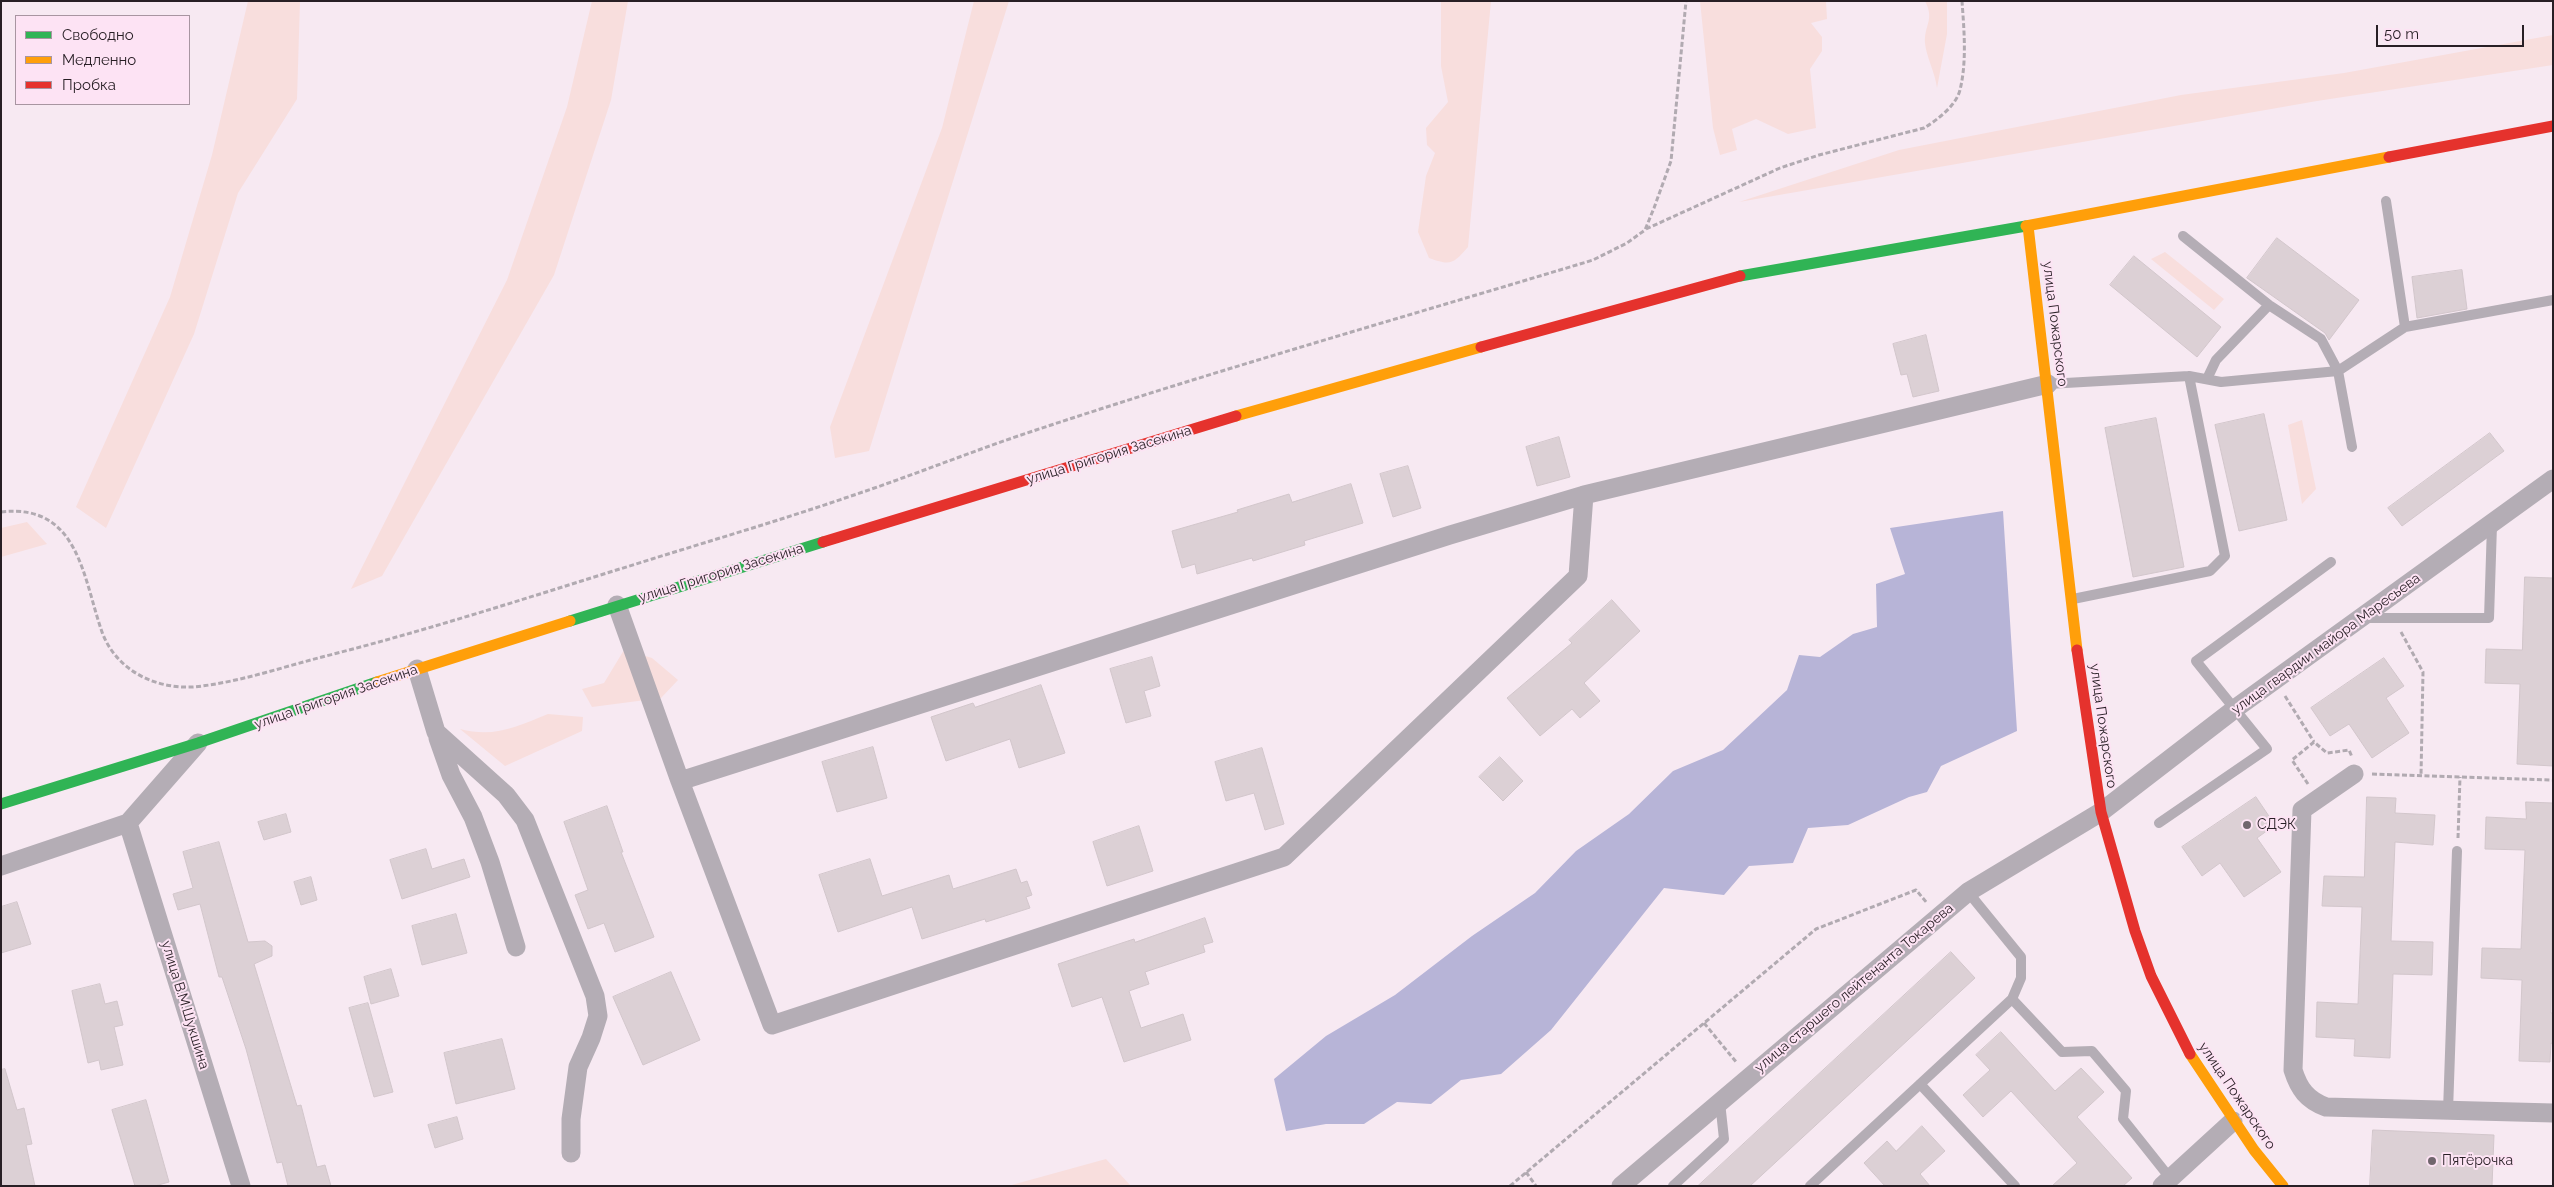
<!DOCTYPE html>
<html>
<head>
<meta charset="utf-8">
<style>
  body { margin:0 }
  #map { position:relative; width:2554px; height:1187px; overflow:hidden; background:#f7e9f2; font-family:Raleway,sans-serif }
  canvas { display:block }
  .frame { position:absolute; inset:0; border:2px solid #281f25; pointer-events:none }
  .legend { position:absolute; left:15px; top:15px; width:175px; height:90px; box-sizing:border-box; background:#fde3f4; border:1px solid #a895a1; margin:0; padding:6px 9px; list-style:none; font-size:15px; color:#281f25 }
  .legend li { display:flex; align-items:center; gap:10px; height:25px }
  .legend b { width:25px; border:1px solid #a895a1 }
  .scale { position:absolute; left:2376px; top:25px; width:148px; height:22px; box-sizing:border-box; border:2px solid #281f25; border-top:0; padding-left:6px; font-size:15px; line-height:18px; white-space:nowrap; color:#281f25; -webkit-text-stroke:4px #fde3f4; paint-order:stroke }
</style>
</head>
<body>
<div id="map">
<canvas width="2554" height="1187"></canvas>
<div class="frame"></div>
<ul class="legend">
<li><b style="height:6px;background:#30b455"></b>Свободно</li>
<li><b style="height:6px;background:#ff9f0a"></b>Медленно</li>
<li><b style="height:6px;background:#e5322d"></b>Пробка</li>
</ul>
<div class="scale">50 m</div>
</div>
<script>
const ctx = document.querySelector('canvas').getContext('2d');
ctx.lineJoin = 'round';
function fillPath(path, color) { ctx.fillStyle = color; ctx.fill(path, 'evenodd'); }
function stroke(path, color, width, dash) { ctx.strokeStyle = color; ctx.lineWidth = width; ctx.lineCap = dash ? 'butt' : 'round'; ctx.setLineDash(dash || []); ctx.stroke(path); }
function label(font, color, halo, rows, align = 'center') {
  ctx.font = font + ' Raleway,sans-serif'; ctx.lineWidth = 4; ctx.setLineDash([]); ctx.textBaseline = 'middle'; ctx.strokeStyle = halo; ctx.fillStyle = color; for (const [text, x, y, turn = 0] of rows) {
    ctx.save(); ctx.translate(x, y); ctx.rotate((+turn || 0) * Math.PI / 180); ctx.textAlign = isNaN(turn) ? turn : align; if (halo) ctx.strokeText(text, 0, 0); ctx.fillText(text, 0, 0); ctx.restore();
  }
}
fillPath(new Path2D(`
  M248,1H300L297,99L238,193L194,334L106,528L76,507L170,297L212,155Z
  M592,1H628L611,100L554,275L382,576L351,589L507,280L567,107Z
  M974,1H1009L869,451L835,458L830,427L942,128Z
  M1441,1H1491L1468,247C1453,264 1451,266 1429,258L1418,232L1426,176L1435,153L1427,145L1426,128L1448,102L1441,66Z
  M1700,1H1826L1827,19L1811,23L1822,37V51L1810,69L1816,128L1788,134L1756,119L1732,129L1737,150L1720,155L1713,128Z
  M1925,1H1947V34L1937,88C1935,72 1926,56 1925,43C1924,25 1935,20 1925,1Z
  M2553,35V65L2317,101L1739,202L1899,150L2181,95L2344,73Z
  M2165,252L2224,299L2214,310L2151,259Z
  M2302,420L2316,489L2302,504L2288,425Z
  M27,522L47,544L1,557V528Z
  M624,650L652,658L678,680L661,698L592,707L582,689L604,683Z
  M548,714L583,717L582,731L505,766L460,729C494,738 516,727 548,714Z
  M1106,1159L1131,1186H1008Z`), '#f8dedd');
fillPath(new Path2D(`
  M2003,511L2017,731L1941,766L1927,792L1909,797L1848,825L1808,828L1793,863L1749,866L1724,895L1664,888L1551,1030L1501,1074L1461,1080L1431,1104L1397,1102L1364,1124H1326L1286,1131L1274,1079L1326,1036L1395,995L1472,936L1535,893L1576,851L1629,814L1673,771L1723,750L1787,690L1799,655L1820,657L1853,634L1877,627L1876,584L1905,574L1890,528Z`), '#b7b4d7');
const building = new Path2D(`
  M2277,238L2359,300L2329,340L2325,333L2247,278Z
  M2134,256L2221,327L2197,357L2110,285Z
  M2462,270L2467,309L2417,318L2412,277Z
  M1926,335L1939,391L1913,397L1907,374L1901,375L1893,344Z
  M2264,414L2287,520L2239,531L2215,425Z
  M2156,418L2184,567L2133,577L2105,428Z
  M2490,433L2504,451L2402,526L2388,508Z
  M1559,437L1570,477L1537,486L1526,447Z
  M1408,466L1421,508L1393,517L1380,474Z
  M1351,484L1363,523L1304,541L1305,545L1253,561L1252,558L1197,574L1195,564L1182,568L1172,531L1238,512L1237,510L1289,494L1292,502Z
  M2525,577L2553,578V766L2517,764L2520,684L2485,683L2486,649L2522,650Z
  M1612,600L1640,631L1584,683L1600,701L1580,718L1572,709L1540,736L1507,698L1572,643L1569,640Z
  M1152,657L1160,686L1144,691L1151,716L1126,723L1110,669Z
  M2384,658L2404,686L2386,698L2409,733L2372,758L2349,724L2330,736L2311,708Z
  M1041,685L1065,753L1019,768L1010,739L946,761L931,717L973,703L975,707Z
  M873,747L887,798L837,812L822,762Z
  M1262,748L1284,824L1265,830L1254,793L1226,801L1215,762Z
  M1500,757L1523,781L1503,801L1479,777Z
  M2256,797L2275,825L2257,838L2281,872L2244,897L2220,863L2202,876L2182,847Z
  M2367,797L2396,798L2395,813L2435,815L2433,845L2395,842L2391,941L2433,942L2432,975L2393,974L2390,1058L2354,1056L2355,1039L2316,1037L2317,1002L2358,1004L2362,907L2322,906L2324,876L2364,877Z
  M2526,802L2553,803L2551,1013H2553V1044L2551,1043L2550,1062L2519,1061L2522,980L2481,978L2482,948L2521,949L2525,850L2485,849L2486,817L2526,819Z
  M607,806L623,852H621L654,937L615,952L604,923L588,929L575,895L588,890L564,822Z
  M286,814L291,832L264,840L258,822Z
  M1139,826L1153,871L1107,886L1093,842Z
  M219,842L248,942L265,941L272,946V956L254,964L297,1106L301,1105L317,1167L325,1165L331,1186H288L282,1162L277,1163L246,1049L222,977H219L200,904L178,910L173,894L193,888L183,852Z
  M426,849L432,869L464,859L470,877L402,899L390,860Z
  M870,859L882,896L949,875L953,889L1016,869L1021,883L1027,881L1032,895L1026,897L1030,908L986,922L985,919L922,939L912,907L838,932L819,875Z
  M311,877L317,900L301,905L294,882Z
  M17,902L31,944L1,953V907Z
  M456,914L467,953L422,965L412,926Z
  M1205,918L1213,942L1203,945L1205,952L1145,972L1149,984L1129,991L1141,1028L1183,1014L1191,1040L1124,1062L1102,997L1072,1007L1058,964L1134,939L1135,942Z
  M1951,952L1975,978L1750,1186H1698Z
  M391,969L399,996L371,1004L364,977Z
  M671,972L700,1040L643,1065L613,997Z
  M100,984L105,1004L117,1001L123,1025L114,1027L123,1065L101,1070L99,1060L88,1063L72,991Z
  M368,1003L393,1092L374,1097L349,1008Z
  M2001,1032L2055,1091L2081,1068L2104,1092L2077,1117L2132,1178L2123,1186H2052L2077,1163L2011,1091L1983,1117L1963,1095L1990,1070L1976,1055Z
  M502,1039L515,1089L456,1104L444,1053Z
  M5,1069L17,1110L24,1108L32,1144L26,1145L35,1186H1V1070Z
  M146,1100L169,1182L155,1186H135L112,1110Z
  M457,1117L463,1139L435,1148L428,1125Z
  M1922,1126L1945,1151L1920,1174L1930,1186H1885L1864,1163L1887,1141L1896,1151Z
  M2373,1130L2494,1135L2492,1186H2370Z`);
fillPath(building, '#dcd0d5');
stroke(building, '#d2c6cb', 1);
stroke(new Path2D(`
  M1646,229L1780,168L1819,155L1924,128C1937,120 1956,106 1960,90C1967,61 1964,30 1962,1
  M1,512C79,503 83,578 102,632C117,673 161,692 202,686C242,681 283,667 322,657C433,629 542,593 652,559C716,539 781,520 845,498C909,477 972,451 1036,430C1220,369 1408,316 1593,260L1627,243L1645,230L1654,208L1671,161L1686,1
  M2401,632L2423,672L2421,776
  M2285,696L2314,742
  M2372,774L2553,780
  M2308,784L2292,760L2314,742L2327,753L2349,750L2352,757
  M2458,838L2460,777
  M1704,1023L1737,1063
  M1526,1172L1536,1186
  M1510,1186L1816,929L1916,890L1927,903`), '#b1aab1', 3, [5, 2.5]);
stroke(new Path2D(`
  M2386,201L2405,327
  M2183,236L2269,305L2321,339L2338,371L2352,447
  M2207,379L2216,360L2269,305
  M2048,384L2189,376L2221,382L2338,371L2405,327L2553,300
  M2073,599L2210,571L2225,556L2189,376
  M2363,618H2489L2492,525
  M2159,823L2267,749L2196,661L2331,562
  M2012,999L2062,1052L2092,1051L2126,1091L2123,1119L2170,1178
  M1920,1084L2015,1186
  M2448,1111L2457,851
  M1673,1186L1724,1139L1720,1102
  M1810,1186L2012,999L2021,978V957L1968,892`), '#b4adb5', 10);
stroke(new Path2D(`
  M1584,495L1578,576L1284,857L772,1025L680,781L1450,535L1584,495L2048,384
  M617,605L680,781
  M417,669L436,732L506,795L525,820L595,996L598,1016L591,1038L578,1067L571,1119V1153
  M438,738L451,775L473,817L490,862L516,947
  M2354,774L2302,810L2293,1070C2299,1089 2307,1100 2326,1107L2553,1113
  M128,823L241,1186
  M1,866L128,823L198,743
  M1621,1186L1968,892L2101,812L2236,708L2553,479
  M2162,1186L2233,1121`), '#b4adb5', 19);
stroke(new Path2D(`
  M1740,276L2026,226
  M570,621L823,542
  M1,804L198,743L377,682`), '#30b455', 11);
stroke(new Path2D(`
  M2026,226L2389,157
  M2028,226L2077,650
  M1236,416L1481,347
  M377,682L570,621
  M2190,1054L2254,1150L2283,1186`), '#ff9f0a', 11);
stroke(new Path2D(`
  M2389,157L2553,126
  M1481,347L1740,276
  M823,542L1236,416
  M2077,650L2101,812L2135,931L2151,976L2190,1054`), '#e5322d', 11);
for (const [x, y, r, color] of [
  [2247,825,5,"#70666d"],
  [2432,1161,5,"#70666d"]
]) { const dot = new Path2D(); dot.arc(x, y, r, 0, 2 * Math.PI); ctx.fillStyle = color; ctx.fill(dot); stroke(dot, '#fde3f4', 2); }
label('14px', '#281f25', '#fde3f4', [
  ["улица Пожарского",2055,324,83],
  ["улица Григория Засекина",1109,455,-17],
  ["улица Григория Засекина",721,573,-17],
  ["улица гвардии майора Маресьева",2326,644,-36],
  ["улица Григория Засекина",336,697,-19],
  ["улица Пожарского",2103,726,82],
  ["улица старшего лейтенанта Токарева",1854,988,-40],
  ["улица В.М.Шукшина",185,1005,73],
  ["улица Пожарского",2237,1096,56]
]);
label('14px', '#281f25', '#fde3f4', [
  ["СДЭК",2257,825],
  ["Пятёрочка",2442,1161]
], 'left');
</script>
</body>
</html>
